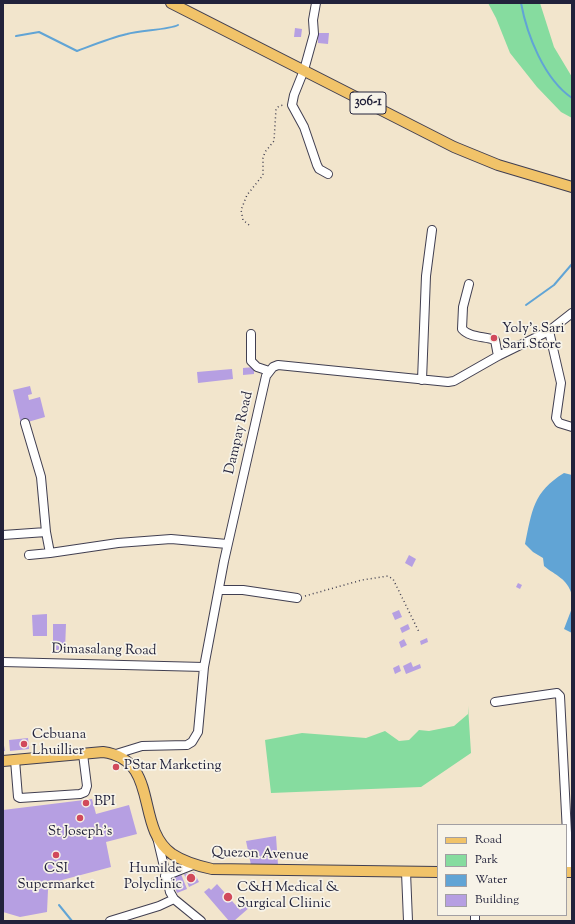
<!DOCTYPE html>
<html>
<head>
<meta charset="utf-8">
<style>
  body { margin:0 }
  #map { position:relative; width:575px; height:924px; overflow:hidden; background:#f2e5cc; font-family:"Sorts Mill Goudy",serif }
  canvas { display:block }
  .frame { position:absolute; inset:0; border:4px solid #22223b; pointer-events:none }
  .legend { position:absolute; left:437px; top:824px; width:130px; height:92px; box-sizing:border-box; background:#f7f3e8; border:1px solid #a29fa3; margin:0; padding:5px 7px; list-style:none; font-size:12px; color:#22223b }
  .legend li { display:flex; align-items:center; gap:8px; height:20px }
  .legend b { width:20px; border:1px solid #a29fa3 }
</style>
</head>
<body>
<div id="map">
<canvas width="575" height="924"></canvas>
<div class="frame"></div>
<ul class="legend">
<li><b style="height:5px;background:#f1c369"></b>Road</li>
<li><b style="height:11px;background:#86dc9f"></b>Park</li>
<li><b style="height:11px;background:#61a4d5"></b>Water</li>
<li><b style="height:11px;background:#b69fe2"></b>Building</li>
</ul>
</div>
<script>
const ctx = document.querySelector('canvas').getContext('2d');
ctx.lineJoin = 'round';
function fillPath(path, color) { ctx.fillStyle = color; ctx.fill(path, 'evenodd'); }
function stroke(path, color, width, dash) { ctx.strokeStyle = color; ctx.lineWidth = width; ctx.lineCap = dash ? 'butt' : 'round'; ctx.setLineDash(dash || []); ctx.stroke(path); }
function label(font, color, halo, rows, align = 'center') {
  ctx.font = font + ' "Sorts Mill Goudy",serif'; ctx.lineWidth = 3.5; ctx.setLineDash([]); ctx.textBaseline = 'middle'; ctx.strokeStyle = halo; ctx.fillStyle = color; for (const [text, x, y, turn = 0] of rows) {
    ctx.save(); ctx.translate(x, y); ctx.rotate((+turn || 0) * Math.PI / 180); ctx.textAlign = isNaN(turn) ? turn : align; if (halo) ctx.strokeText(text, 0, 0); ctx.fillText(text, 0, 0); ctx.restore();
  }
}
fillPath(new Path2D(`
  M488,3H540L554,47L572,77V118L561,112L537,87L510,53L496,18Z
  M468,706L471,753L421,787L271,793L265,740L302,733L366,738L385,731L399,741L409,740L419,730L429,731L454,726L468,714Z`), '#86dc9f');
fillPath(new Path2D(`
  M564,473L572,475V595C567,578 556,576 544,566L543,558L533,552L525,544C532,511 533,492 564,473Z
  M572,608V633L564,629Z`), '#61a4d5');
stroke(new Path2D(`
  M521,3C527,35 544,79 572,98
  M16,36L39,32L77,51C93,45 110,38 127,34C140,30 169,30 178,25
  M526,305L554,285L572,264
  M59,905L72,921`), '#61a4d5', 2);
fillPath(new Path2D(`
  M295,28L302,29L301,37H294Z
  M318,33H329L328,44L318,43Z
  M254,367V374L243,375V368Z
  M232,369L233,379L198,383L197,372Z
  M30,386L32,394L28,395L29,400L40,397L45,417L21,424L13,390Z
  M409,555L416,559L412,567L405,563Z
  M518,583L522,585L520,589L516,587Z
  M399,610L402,617L395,620L392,613Z
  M47,614V636H33L32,615Z
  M53,624H66L65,650H53Z
  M408,624L410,629L402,633L400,628Z
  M427,638L428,642L421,645L420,641Z
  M404,639L407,645L401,648L399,642Z
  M411,662L413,667L420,664L421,668L406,674L403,666Z
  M399,665L401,671L395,674L393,668Z
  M28,738L29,749L10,751L9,740Z
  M3,740L5,751H3Z
  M92,799L96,814L129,805L137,834L106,842L111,867L62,880L64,884L48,890L47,912L20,917L3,912V810Z
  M276,836L278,865H251L246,841Z
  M194,872L199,882L189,887L184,874Z
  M181,874L187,889L177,893L171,878Z
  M217,884L240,910L247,903L250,907L234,921H229L204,892L209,888L211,890Z`), '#b69fe2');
const minor = new Path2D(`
  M316,3L313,20L314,34L304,70L294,95L292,105L304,127L317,165L319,169L328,174
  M469,284L463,307L462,329C470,338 484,336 495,340L498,356
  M549,331L561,383L556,418L559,423L572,427
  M251,334V361L257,367L269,371
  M422,380L426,276L432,230
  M25,423L41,477L46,532L50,553L118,543L171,539L227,544
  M3,535L46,532
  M29,555L50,553
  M219,590H243L297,598
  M3,662L204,667
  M495,702L557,693L560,696L569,872
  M116,754L142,746L187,745L192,742L198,732L204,667L224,561L266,376L273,367L278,365L448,382L454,381L498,356L549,331L572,313
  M15,760L18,797L20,798L80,794L85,792L87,786L83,754
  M157,837L170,892L174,899L201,921
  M406,872L408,921
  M165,876L193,865
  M110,921L159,906L174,899
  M475,921V915`);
const major = new Path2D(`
  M171,3L454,147L498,165L572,187
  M3,761L103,752C161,760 134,827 172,854C184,862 198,866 212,869L438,872
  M566,872H572`);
stroke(minor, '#413f51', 10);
stroke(major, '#413f51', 12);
stroke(new Path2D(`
  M249,225L243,220L241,210L247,195L263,175V158L265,152L274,141L276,109L279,106L284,105
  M305,596L362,580L388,576L393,579L419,632`), '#413f51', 1.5, [1, 3]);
stroke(minor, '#fff', 8);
stroke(major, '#f1c369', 10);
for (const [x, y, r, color] of [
  [494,338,4,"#d1495b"],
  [24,744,4,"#d1495b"],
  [116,767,4,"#d1495b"],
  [86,803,4,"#d1495b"],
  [80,818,4,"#d1495b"],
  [56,855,4,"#d1495b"],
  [191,878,5,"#d1495b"],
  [228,897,5,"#d1495b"]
]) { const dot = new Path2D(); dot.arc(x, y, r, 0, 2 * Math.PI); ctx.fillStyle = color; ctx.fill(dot); stroke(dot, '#f7f3e8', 1.5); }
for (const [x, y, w] of [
  [368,103,36]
]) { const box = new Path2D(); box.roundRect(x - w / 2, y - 11, w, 22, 3); ctx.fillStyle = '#f7f3e8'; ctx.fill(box); stroke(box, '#22223b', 1); }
label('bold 13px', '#22223b', null, [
  ["306-1",368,103]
]);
label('14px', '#22223b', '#f7f3e8', [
  ["Yoly's Sari",502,330],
  ["Sari Store",502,346],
  ["Cebuana",32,736],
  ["Lhuillier",32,752],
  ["PStar Marketing",124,767],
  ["BPI",94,803],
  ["St Joseph's",80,833,"center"],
  ["CSI",56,870,"center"],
  ["Supermarket",56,886,"center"],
  ["Humilde",182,870,"right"],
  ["Polyclinic",182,886,"right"],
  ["C&H Medical &",237,889],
  ["Surgical Cliinic",237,905]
], 'left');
label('14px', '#22223b', '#f7f3e8', [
  ["Dampay Road",240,433,-77],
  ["Dimasalang Road",104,651,1],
  ["Quezon Avenue",260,855,2]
]);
</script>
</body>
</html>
